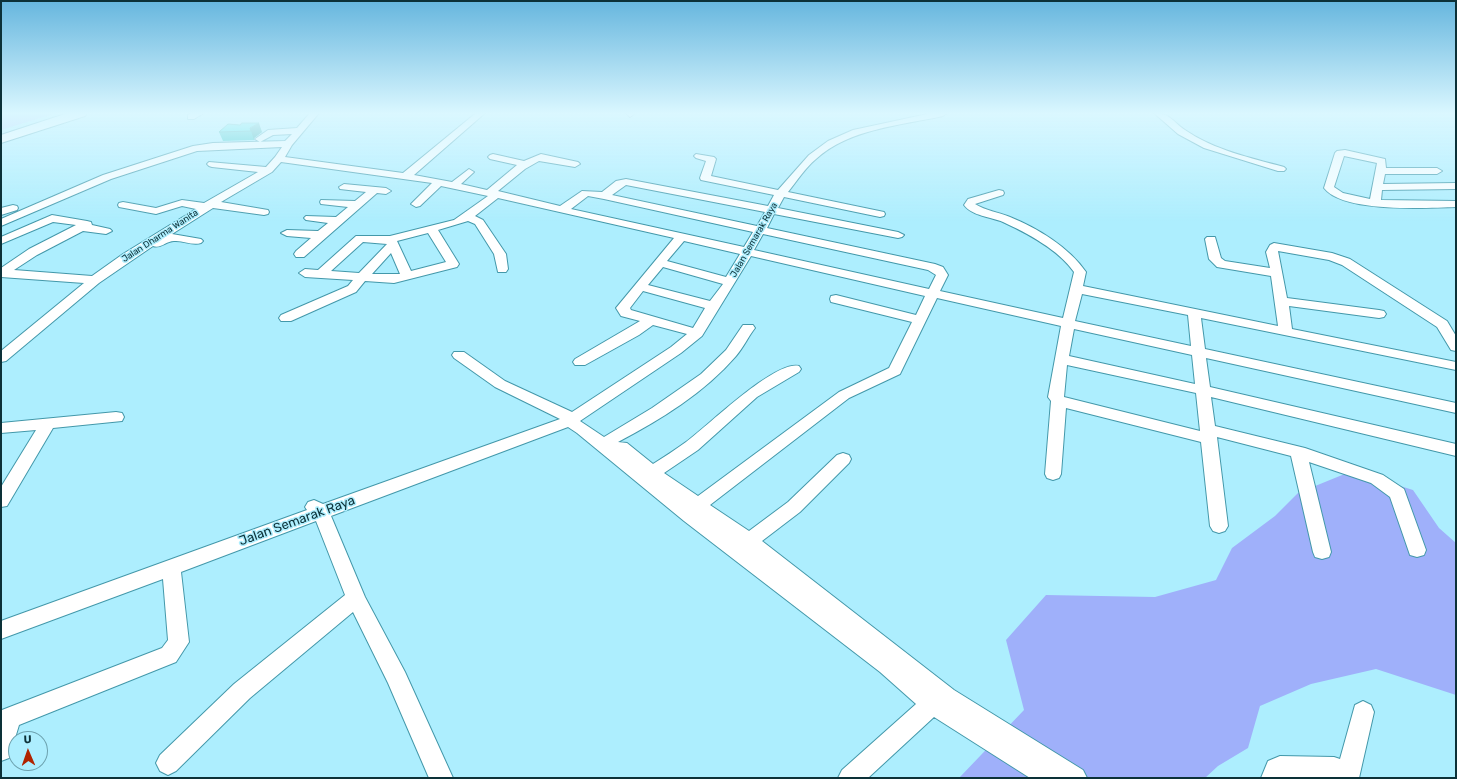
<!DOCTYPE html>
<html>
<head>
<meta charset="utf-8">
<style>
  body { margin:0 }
  #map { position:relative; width:1457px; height:779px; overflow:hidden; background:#adeefe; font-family:Rubik,sans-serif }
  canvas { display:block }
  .frame { position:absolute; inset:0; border:2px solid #0c3138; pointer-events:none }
  .north { position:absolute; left:8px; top:731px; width:40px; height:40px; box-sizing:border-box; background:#adeefe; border:1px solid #6da2af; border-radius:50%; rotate:358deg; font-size:11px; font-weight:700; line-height:16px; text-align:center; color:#0c3138 }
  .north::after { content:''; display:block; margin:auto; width:14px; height:18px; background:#b02400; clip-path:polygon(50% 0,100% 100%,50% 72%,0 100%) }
</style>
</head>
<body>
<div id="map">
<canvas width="1457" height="779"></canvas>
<div class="frame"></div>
<div class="north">U</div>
</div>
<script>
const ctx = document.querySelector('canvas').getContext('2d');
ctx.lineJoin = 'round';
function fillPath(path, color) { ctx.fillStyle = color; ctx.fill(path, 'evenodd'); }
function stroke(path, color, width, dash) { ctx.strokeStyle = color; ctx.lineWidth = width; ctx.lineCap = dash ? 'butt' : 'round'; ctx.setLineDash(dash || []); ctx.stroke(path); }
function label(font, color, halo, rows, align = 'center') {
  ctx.font = font + ' Rubik,sans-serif'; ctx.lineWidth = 3; ctx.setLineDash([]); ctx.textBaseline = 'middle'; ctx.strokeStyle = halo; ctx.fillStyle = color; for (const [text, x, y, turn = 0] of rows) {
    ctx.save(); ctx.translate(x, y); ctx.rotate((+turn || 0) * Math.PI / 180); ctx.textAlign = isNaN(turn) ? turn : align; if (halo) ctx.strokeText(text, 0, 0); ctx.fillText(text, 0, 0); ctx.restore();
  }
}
fillPath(new Path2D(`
  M1,113H57L1,130Z`), '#b9c6fc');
fillPath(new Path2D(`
  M1352,471L1413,490L1439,528L1456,543V695L1376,669L1311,684L1260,706L1248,748L1218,766L1205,778H959L1024,710L1006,640L1046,595L1155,597L1216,580L1232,548L1275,516L1298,493Z`), '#9fb0fa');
const minor = new Path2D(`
  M193,113H204L194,119H188V115Z
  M310,113H319L292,145L285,157L403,173L476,113H485L414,175L452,182L469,169L474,172L461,184L487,190L517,165L490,159L488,157L490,155L493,154L524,161L541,154L578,162L580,164L575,167L539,161L525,169L498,191L560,206L582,191L602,192L616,181L626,179L768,206L774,195L701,180L700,178L706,161L696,158L694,156L696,154L714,157L716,159L711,176L778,190L809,155L828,141L853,130L932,113H947L943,116C902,125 848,129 816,159C805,168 797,181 788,192L884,212L885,214L884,216L880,217L784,197L778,208L898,232L904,235L902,237L898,238L774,214L767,228L935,264L943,267L948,275L940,291L1063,318L1074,272C1059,250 1027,233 1003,222C991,217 972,216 964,205L968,199L999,190L1003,191L1004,193L1003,195L975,204C986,211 998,212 1010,217C1037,228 1069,247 1086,272L1083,286L1278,326L1271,276L1217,267L1209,259L1205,239L1207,237H1215L1221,258L1225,261L1270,268L1266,252L1270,245L1274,243L1332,253L1350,259L1447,321L1456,336V351L1451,350L1437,327L1342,265L1329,260L1278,251L1287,298L1379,310L1384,311L1386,314L1384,317L1379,318L1289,306L1292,329L1456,362V370L1201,318L1205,349L1456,403V413L1206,358L1210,387L1456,444V456L1211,397L1215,426L1305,448L1383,475L1404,489L1426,550L1424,555L1417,557L1410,555L1390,497L1371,483L1309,462L1331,552L1329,557L1322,559L1315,557L1313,552L1291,456L1217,437L1228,526L1225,531L1219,533L1213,531L1210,526L1201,442L1066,408L1061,474L1059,478L1053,480L1047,478L1045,474L1051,401L1048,397L1061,326L937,298L900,374L849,398L710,505L749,531L788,502L837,455L843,453L849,455L851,459L849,463L800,512L762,541L954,690L1083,770L1087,778H1030L934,717L868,778H838L842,770L916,704L880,672L684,521L577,433L568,427L331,516L365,597L405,672L453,778H429L388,683L353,612L250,698L176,771L168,775L160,771L156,763L160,755L234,684L345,595L316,521L181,572L189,642L176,662L19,725L9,758L1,761L2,710L162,648L168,640L163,579L1,639V621L307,510L305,507L308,502L314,500L323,504L560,419L495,387L454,358L452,355L454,352H464L505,381L572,412L671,347L687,334L653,325L639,335L585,365H575L573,362L575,359L640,321L621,316L616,308L674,238L498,198L475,216L483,220L506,254L508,269L506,272H498L494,254L475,224L468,221L438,230L459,264L457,267L394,283L365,281L356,292L291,321H281L279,318L281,315L348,286L353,280L305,277L299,273L305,269L318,270L356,236H390L454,220L488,196L441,186L420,206L416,207L411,204L432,183L281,162L272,172L221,202L268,210L269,212L268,214L264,215L213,208L172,234L201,239L203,241L201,243C192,246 183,240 174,241C166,241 161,249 153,246L99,283L6,361L1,362V351L84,283L1,277V268L29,249L76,225L53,222L1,244V237L52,215L87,221L91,222L92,225L110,229L112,231L106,234L83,231L37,255L14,270L92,276L123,254L196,209L182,206L156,214L119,207L118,205L119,203L123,202L156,208L182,200L204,203L258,172L212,167L209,166L207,164L209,162L266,167L275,157L282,147L197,151L111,179L1,226V219L103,175L193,146L213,143L285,141L292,134L273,135L260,142L255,139L268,130L297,128ZM626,185L765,212L757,226L612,195ZM588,196L604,199L753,232L744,247L571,209ZM428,233L446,262L411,271L397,241ZM763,234L928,270L936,275L929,289L754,250ZM684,241L740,254L726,277L667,261ZM363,242L387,244L359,273L331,271ZM391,253L400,274H372ZM751,256L925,296L916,315L836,295L831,296L830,299L831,302L912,322L889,368L839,392L698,496L664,473L698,450L757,397L799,372L801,369L799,366C775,360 707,427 686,442C675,450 664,457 653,464L627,443L618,442C660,420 704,393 736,356C743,348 748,337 755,328L753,325H743L726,350L701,374L652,408L604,437L580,421L681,353L702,336ZM663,267L723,284L710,301L648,285ZM643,291L705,308L693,328L631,310L630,308ZM1082,294L1188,315L1191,346L1075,321ZM1074,329L1192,355L1195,384L1069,356ZM1067,365L1196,393L1200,431L1064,397Z
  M626,113H634V114L630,117Z
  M1154,113C1170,113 1173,122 1185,130C1214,150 1251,158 1284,167L1286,169L1284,171H1278L1204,148L1178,134Z
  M1345,150L1385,159L1386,168H1437L1442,171L1437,174H1385L1383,184L1456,183V189L1382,190L1381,200L1456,201V207C1426,208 1343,213 1324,188L1335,153L1337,151ZM1344,156L1377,163L1370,199L1343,193L1334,187Z
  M344,184L386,188L391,191L386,194L377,193L304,257H296L294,254L296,251L311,238L287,236L281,233L287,230L318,231L328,223L306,220L304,218L306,216L336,217L348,207L321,204L320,202L321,200L355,201L366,192L340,189L339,187Z
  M13,205L17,206L18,208L17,210L1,215V208Z
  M116,412L122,413L124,417L122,421L53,428L7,506L1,507V487L36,430L1,433V423Z
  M1363,701L1371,705L1374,712L1359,778H1261L1268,761L1280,756L1334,757L1340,759L1355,705Z`);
const highway = new Path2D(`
  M68,113H87L85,116L1,143V135Z`);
stroke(minor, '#4398aa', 2);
stroke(highway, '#4398aa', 2);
fillPath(minor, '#fff');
fillPath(highway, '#fff');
fillPath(new Path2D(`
  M228,124L262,132L254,138V140L223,141L219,132Z`), '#23c2c0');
fillPath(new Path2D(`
  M259,123L262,132L254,138V140L250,128Z`), '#1d9e9c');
const building = new Path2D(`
  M242,123H259L250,128L251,131L219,132L228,124L240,125Z`);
fillPath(building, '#29e1df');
stroke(building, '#1d9e9c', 1);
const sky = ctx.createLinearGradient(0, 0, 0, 222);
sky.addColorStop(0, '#66b6de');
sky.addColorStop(0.51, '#daf7ff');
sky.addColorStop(1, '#daf7ff00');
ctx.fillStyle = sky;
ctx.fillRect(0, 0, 1457, 222);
label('9px', '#0c3138', '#adeefe', [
  ["Jalan Dharma Wanita",160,236,-33],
  ["Jalan Semarak Raya",754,240,-60]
]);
label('13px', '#0c3138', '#adeefe', [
  ["Jalan Semarak Raya",297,521,-20]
]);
</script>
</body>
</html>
